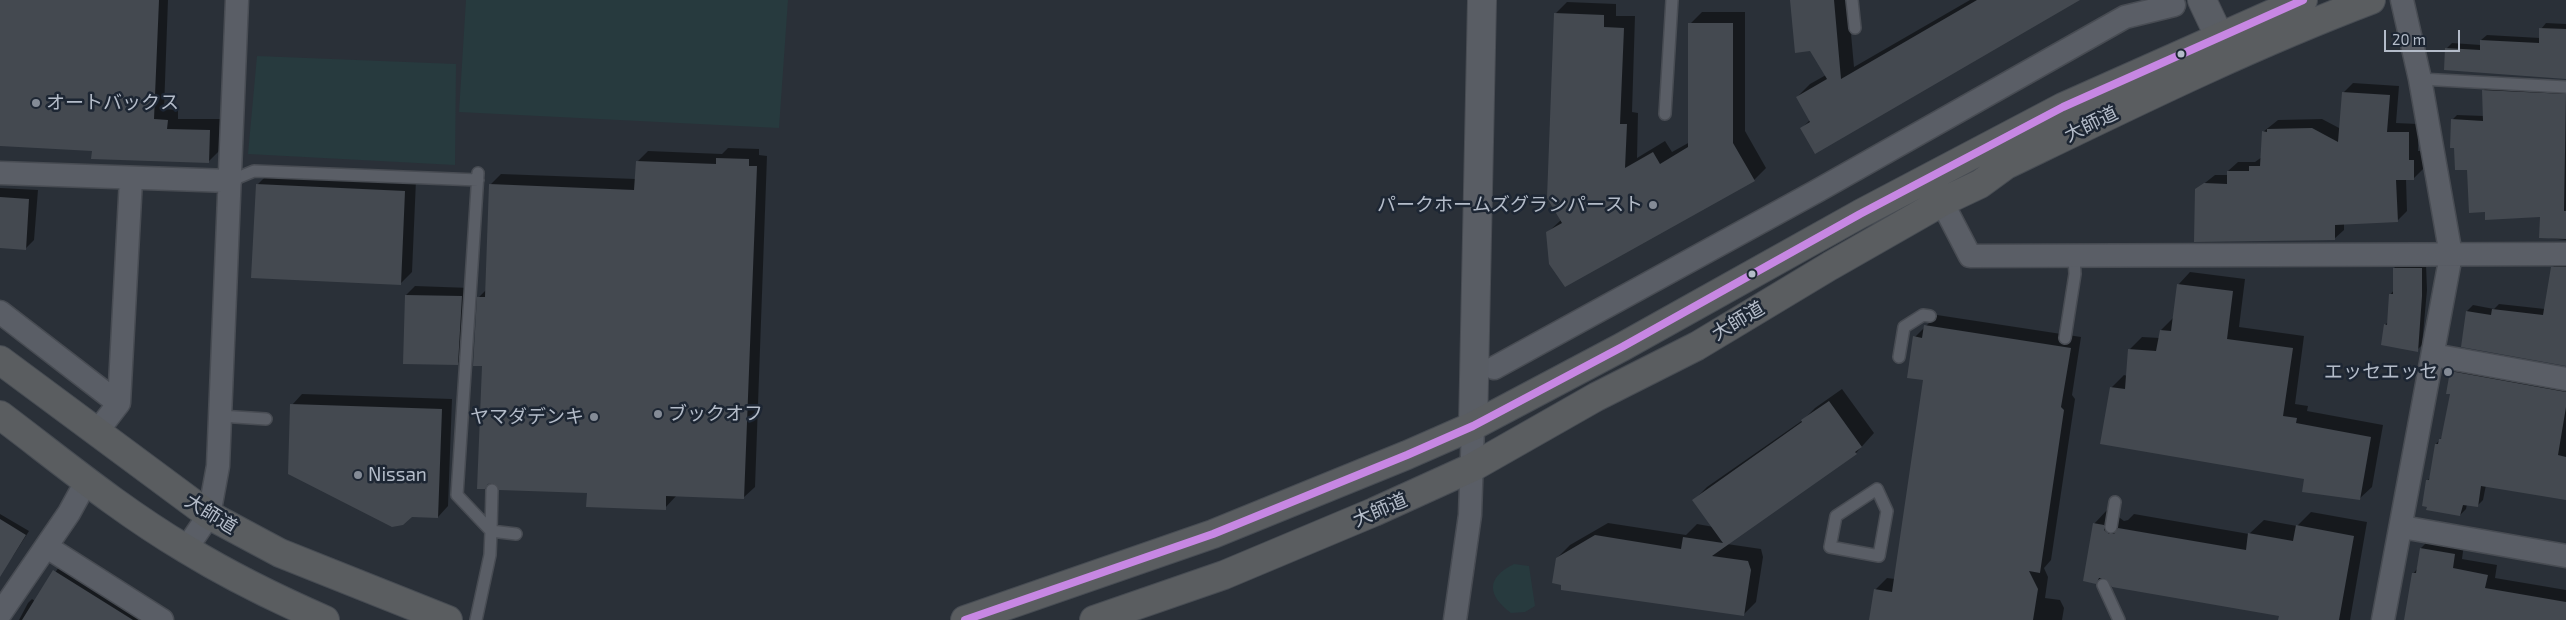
<!DOCTYPE html>
<html>
<head>
<meta charset="utf-8">
<style>
  body { margin:0 }
  #map { position:relative; width:2566px; height:620px; overflow:hidden; background:#2a3038; font-family:"Exo 2",sans-serif }
  canvas { display:block }
  .scale { position:absolute; left:2384px; top:30px; width:76px; height:22px; box-sizing:border-box; border:2px solid #b4bcc9; border-top:0; padding-left:6px; font-size:15px; line-height:18px; white-space:nowrap; color:#b4bcc9; -webkit-text-stroke:4px #1d2633; paint-order:stroke }
</style>
</head>
<body>
<div id="map">
<canvas width="2566" height="620"></canvas>
<div class="scale">20 m</div>
</div>
<script>
const ctx = document.querySelector('canvas').getContext('2d');
ctx.lineJoin = 'round';
function fillPath(path, color) { ctx.fillStyle = color; ctx.fill(path, 'evenodd'); }
function stroke(path, color, width, dash) { ctx.strokeStyle = color; ctx.lineWidth = width; ctx.lineCap = dash ? 'butt' : 'round'; ctx.setLineDash(dash || []); ctx.stroke(path); }
function label(font, color, halo, rows, align = 'center') {
  ctx.font = font + ' "Exo 2","Noto Sans JP",sans-serif'; ctx.lineWidth = 5; ctx.setLineDash([]); ctx.textBaseline = 'middle'; ctx.strokeStyle = halo; ctx.fillStyle = color; for (const [text, x, y, turn = 0] of rows) {
    ctx.save(); ctx.translate(x, y); ctx.rotate((+turn || 0) * Math.PI / 180); ctx.textAlign = isNaN(turn) ? turn : align; if (halo) ctx.strokeText(text, 0, 0); ctx.fillText(text, 0, 0); ctx.restore();
  }
}
fillPath(new Path2D(`
  M466,0H788L779,128L459,112Z
  M257,56L456,64L455,165L248,154Z
  M1514,564L1529,566L1535,606L1525,612L1511,613C1488,596 1485,578 1514,564Z`), '#273a3e');
fillPath(new Path2D(`
  M0,0H168L164,109L178,110V119H220L219,151L208,162L93,149L0,145Z
  M1791,0H1848L1854,67L1970,0H2070L1802,128L1810,120L1797,97L1810,84L1826,75Z
  M1567,2L1616,4V16H1635L1632,112L1638,113L1637,158L1665,141L1672,152L1690,142V24L1702,12H1745V131L1766,168L1754,180L1547,233L1561,220L1555,14Z
  M2546,23L2566,24V78L2446,49L2452,43L2481,45V40L2487,35L2540,38L2541,29Z
  M2353,83L2399,86L2396,123L2418,124V151H2423V169L2413,179H2406L2407,211L2398,220L2344,223V230L2334,239L2196,190L2215,175H2228V171L2238,162H2255L2262,157L2263,132L2278,120L2322,119L2341,129L2344,92Z
  M2489,85L2566,89V240L2540,237L2541,215L2486,210L2468,168L2452,120L2457,115L2484,116V90Z
  M728,148L759,149V155L767,156L755,487L743,498L677,495L665,508L588,492L490,482L484,488L483,364L479,297L486,290L490,185L501,174L636,179L637,162L648,151L722,154Z
  M268,174L416,180L412,272L401,283L257,185Z
  M0,188L38,190L34,240L25,249L0,247Z
  M2566,261V364L2462,346L2467,311L2473,305L2494,309L2499,304L2545,309L2552,268L2558,262Z
  M2399,263L2426,264L2427,290L2422,345L2417,350L2385,325L2389,321L2390,295L2394,290V268Z
  M2190,272L2245,279L2239,327L2304,336L2295,404L2308,406L2307,411L2383,425L2372,487L2359,499L2305,478L2111,388L2124,375L2127,376L2130,349L2142,337L2160,338L2161,330L2174,317L2178,285Z
  M415,286L471,288L466,355L457,364L406,295Z
  M1937,315L2081,337L2072,395L2075,399L2051,560L2044,568L2048,577L2045,598L2060,600L2064,608L2062,620H1871L1875,590L1887,578L1895,579L1925,379L1915,337Z
  M2457,366L2566,386V498L2486,485L2483,500L2477,506L2467,504L2466,509L2460,515L2428,480L2431,476L2436,444L2443,436L2451,393V372Z
  M1842,389L1874,433L1856,453L1727,544L1761,549L1763,557L1756,602L1744,614L1557,558L1570,545L1608,523L1686,535L1697,524L1714,527L1694,500L1707,487L1803,420L1815,408Z
  M302,394L452,399L448,506L438,517L292,405Z
  M2108,509L2124,521L2128,520L2134,514L2249,534L2264,520L2297,526L2311,512L2367,522L2350,620H2279L2280,615L2105,576L2095,582L2094,524Z
  M0,514L29,531L13,556L0,568Z
  M2431,538L2464,544L2462,559L2497,565L2495,578L2566,590V620H2405L2413,574L2417,569L2421,548Z
  M59,567L150,620H19L28,603L32,599L35,601Z`), '#0007');
fillPath(new Path2D(`
  M0,0H159L154,119L168,120L167,129L210,130L209,163L91,159L92,151L0,146Z
  M1790,0H1834L1841,79L1977,0H2080L1815,154L1800,128L1810,122L1796,97L1827,79L1810,51L1795,53Z
  M1554,13L1604,15V27L1624,28L1620,124H1627L1625,168L1653,152L1660,164L1688,147V23H1733V143L1755,181L1565,287L1549,264L1546,232L1562,223L1547,198Z
  M2539,28L2566,29V79L2444,70L2445,48L2480,50V40L2539,43Z
  M2482,90L2566,94L2564,211H2566V239L2539,238L2540,217L2485,220V212L2469,213L2467,170H2455L2454,148H2450L2451,119L2483,121Z
  M2342,92L2390,95L2387,132H2409V160H2414V180H2396L2398,222L2335,225V240L2194,242L2195,189L2204,183L2227,184V171H2249V166H2260L2262,131L2267,132V129L2312,128L2338,142Z
  M716,158L749,159V166H757L744,499L666,496V510L586,507L587,493L499,490L493,483L488,484L485,489H477L482,366H473L477,297H485L489,184L634,190L636,161L716,164Z
  M256,184L405,191L401,285L251,278Z
  M0,197L29,199L26,250L0,248Z
  M2551,267H2566V366L2461,347L2466,311L2491,315L2492,309L2543,315Z
  M2393,268H2422V296L2418,352L2381,345L2384,324L2387,325L2389,294H2393Z
  M2177,284L2233,291L2227,339L2293,348L2283,416L2297,418L2296,423L2371,437L2360,500L2302,492L2304,479L2100,444L2110,387L2125,389L2128,349L2156,351L2160,330L2171,331Z
  M405,295L462,296L458,365L403,364Z
  M1924,325L2071,348L2061,407L2064,410L2040,573L2029,571L2038,589L2033,620H1869L1874,589L1892,592L1923,380L1907,378L1913,336L1922,338Z
  M2450,371L2566,392V407L2558,455L2566,457V500L2481,486L2478,507L2463,505L2460,516L2426,510L2427,507L2422,506L2426,480H2429L2435,444H2438L2439,439H2441L2450,394H2446Z
  M1829,401L1862,447L1855,452L1857,454L1712,556L1748,561L1751,570L1744,616L1561,590V585L1552,583L1556,558L1595,535L1681,549L1683,537L1723,543L1692,500L1802,422L1801,420Z
  M290,404L442,409L438,518L412,517L403,525L392,527L288,474Z
  M0,519L26,535L0,577Z
  M2093,523L2104,525V530L2109,534H2114L2118,528L2246,550L2248,533L2293,541L2296,525L2354,536L2339,620H2278L2279,616L2112,587L2104,578H2099L2096,584L2083,581Z
  M2420,548L2455,554L2453,568L2488,575L2485,588L2566,602V620H2404L2412,573H2416Z
  M53,570L133,620H22Z`), '#444950');
const lane = new Path2D(`
  M1852,0L1855,28
  M2420,79L2566,87
  M1665,114L1672,0
  M230,181L254,171L478,180
  M2065,338L2075,274L2074,257
  M1899,357L1904,327L1923,315L1930,316
  M220,416L266,419
  M1877,489L1887,511L1879,556L1830,547L1836,516Z
  M492,490L491,531L516,534
  M2111,527L2115,502
  M2103,585L2119,620
  M476,620L490,555L491,531L457,495L478,173`);
const street = new Path2D(`
  M0,173L230,181
  M1942,202L1970,256L2566,254
  M0,312L113,399
  M2433,355L2566,379
  M1494,368L1817,191L2125,17L2174,5
  M96,433L119,403L131,179
  M2402,527L2566,556
  M47,547L162,620
  M186,549L209,515L218,466L237,0
  M0,614L69,513L86,482
  M1455,620L1470,515L1473,426
  M2383,620L2451,255L2420,79L2402,0`);
const secondary = new Path2D(`
  M2202,0L2219,36
  M1473,426L1482,0`);
const highway = new Path2D(`
  M0,360L209,515L280,553L448,620
  M0,415C61,461 120,510 186,549C230,576 277,599 325,620
  M965,620L1213,534L1407,455L1473,426L1622,347L1860,214L2063,107L2303,0
  M1094,620L1224,575L1374,512L1473,467L1596,397L1697,346L1830,266L1942,202L1980,184L2006,165C2126,107 2247,47 2371,0`);
stroke(lane, '#484c53', 14);
stroke(street, '#484c53', 25);
stroke(secondary, '#484c53', 30);
stroke(highway, '#474c53', 30);
stroke(lane, '#5a5e66', 11);
stroke(street, '#5a5e66', 22);
stroke(secondary, '#595d64', 28);
stroke(highway, '#5a5d60', 28);
stroke(new Path2D(`
  M965,620L1213,534L1407,455L1473,426L1622,347L1860,214L2063,107L2303,0`), '#c787e3', 8);
for (const [x, y, r, color] of [
  [2181,54,4.5,"#b4bcc9"],
  [36,103,5,"#848b96"],
  [1653,205,5,"#848b96"],
  [1752,274,4.5,"#b4bcc9"],
  [2448,372,5,"#848b96"],
  [658,414,5,"#848b96"],
  [594,417,5,"#848b96"],
  [358,475,5,"#848b96"]
]) { const dot = new Path2D(); dot.arc(x, y, r, 0, 2 * Math.PI); ctx.fillStyle = color; ctx.fill(dot); stroke(dot, '#1d2633', 2); }
label('19px', '#b4bcc9', '#1d2633', [
  ["オートバックス",46,103],
  ["パークホームズグランパースト",1643,205,"right"],
  ["エッセエッセ",2438,372,"right"],
  ["ブックオフ",668,414],
  ["ヤマダデンキ",584,417,"right"],
  ["Nissan",368,475]
], 'left');
label('19px', '#b4bcc9', '#1d2633', [
  ["大師道",2091,124,-26],
  ["大師道",1738,321,-31],
  ["大師道",1380,510,-23],
  ["大師道",211,514,32]
]);
</script>
</body>
</html>
